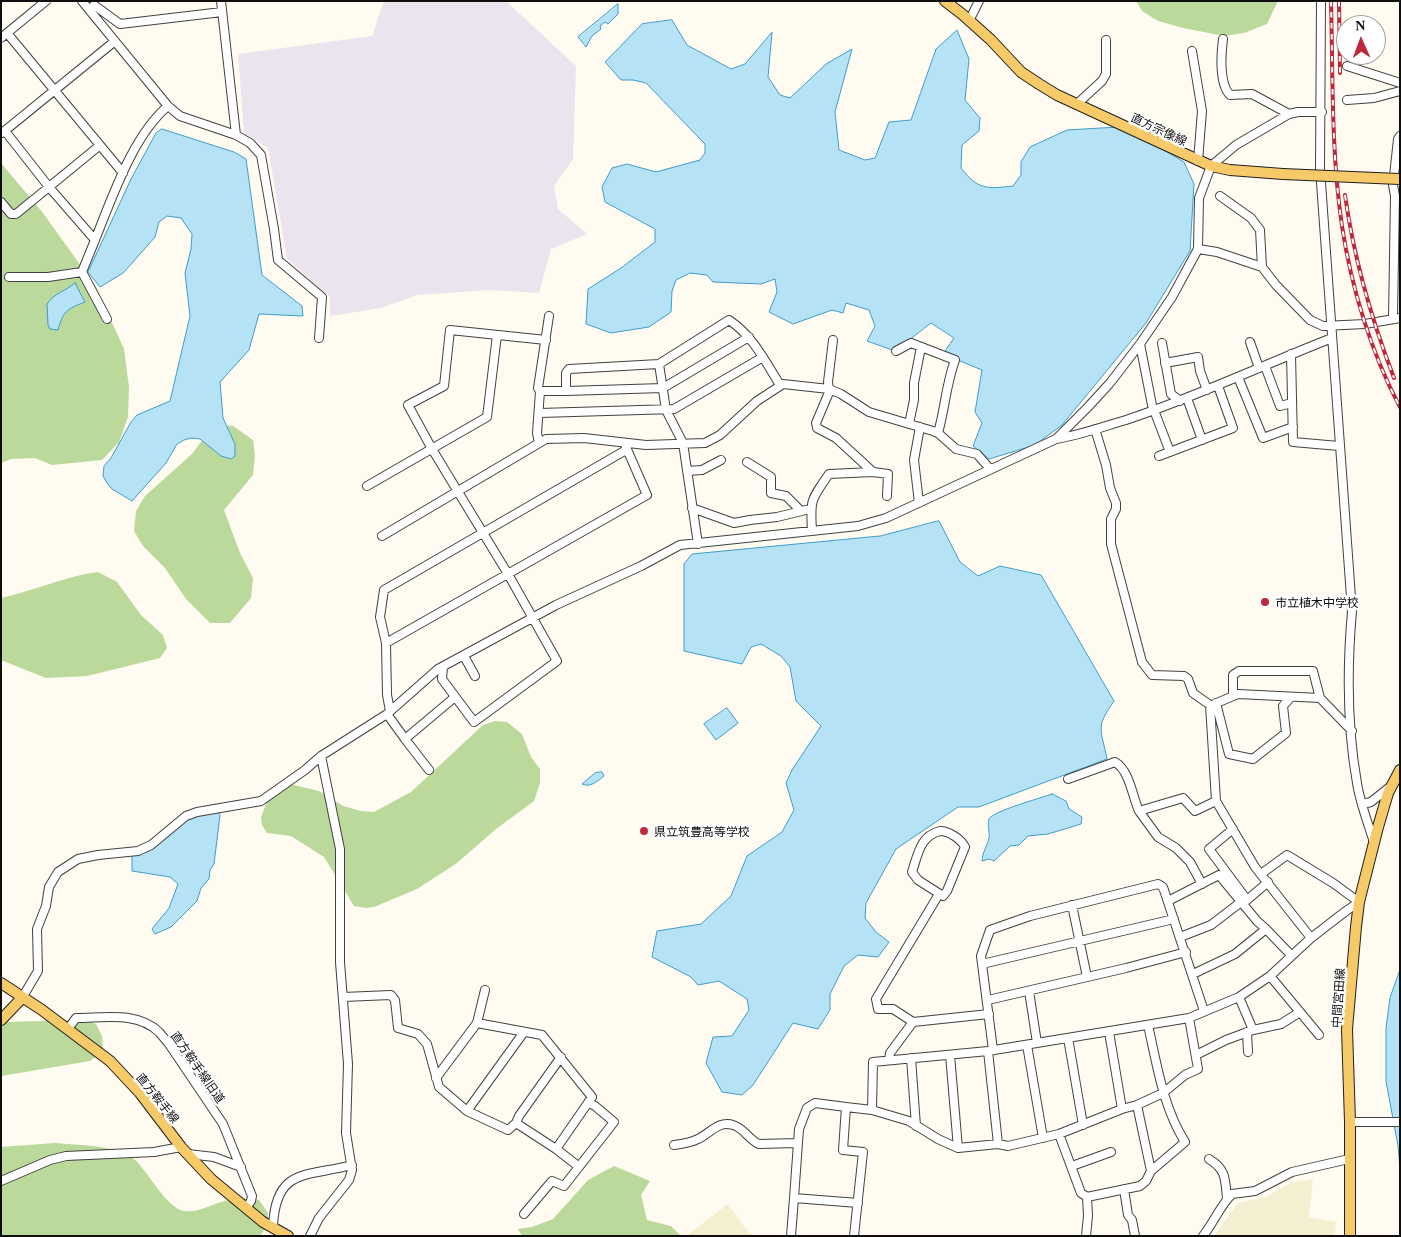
<!DOCTYPE html>
<html>
<head>
<meta charset="utf-8">
<style>
  body { margin:0 }
  #map { position:relative; width:1401px; height:1237px; overflow:hidden; background:#fffbf0; font-family:Georgia,serif }
  canvas { display:block }
  .frame { position:absolute; inset:0; border:2px solid #0e0e0e; pointer-events:none }
  .north { position:absolute; left:1336px; top:15px; width:50px; height:50px; box-sizing:border-box; background:#fff; border:1px solid #9f9f9f; border-radius:50%; rotate:358deg; font-size:14px; font-weight:700; line-height:20px; text-align:center; color:#0e0e0e }
  .north::after { content:''; display:block; margin:auto; width:18px; height:22px; background:#bd283a; clip-path:polygon(50% 0,100% 100%,50% 72%,0 100%) }
</style>
</head>
<body>
<div id="map">
<canvas width="1401" height="1237"></canvas>
<div class="frame"></div>
<div class="north">N</div>
</div>
<script>
const ctx = document.querySelector('canvas').getContext('2d');
ctx.lineJoin = 'round';
function fillPath(path, color) { ctx.fillStyle = color; ctx.fill(path, 'evenodd'); }
function stroke(path, color, width, dash) { ctx.strokeStyle = color; ctx.lineWidth = width; ctx.lineCap = dash ? 'butt' : 'round'; ctx.setLineDash(dash || []); ctx.stroke(path); }
function label(font, color, halo, rows, align = 'center') {
  ctx.font = font + ' Georgia,"Noto Sans JP",serif'; ctx.lineWidth = 5; ctx.setLineDash([]); ctx.textBaseline = 'middle'; ctx.strokeStyle = halo; ctx.fillStyle = color; for (const [text, x, y, turn = 0] of rows) {
    ctx.save(); ctx.translate(x, y); ctx.rotate((+turn || 0) * Math.PI / 180); ctx.textAlign = isNaN(turn) ? turn : align; if (halo) ctx.strokeText(text, 0, 0); ctx.fillText(text, 0, 0); ctx.restore();
  }
}
fillPath(new Path2D(`
  M384,1H506L576,66L573,159L554,186L558,209L587,234L551,249L539,293L489,290L417,295L381,308L330,316V297L287,259L268,148L244,133L238,54L372,36Z`), '#ebe3ed');
fillPath(new Path2D(`
  M1313,1179L1309,1217L1336,1222L1335,1236H1214L1238,1203L1266,1197L1290,1183Z
  M728,1204L748,1232L755,1236H686Z`), '#f4efd1');
fillPath(new Path2D(`
  M1136,1H1277V3L1267,24L1244,33L1224,36L1183,28L1158,21L1142,11Z
  M1,163L43,213L96,287L124,349L129,387L128,417L119,442L102,460L52,465L35,458L11,459L1,463Z
  M220,425L233,426L253,440L255,456L253,475L224,510L240,553L253,578L251,598L230,623H210L186,599L165,568L143,546L134,531L136,511L145,496L192,454L212,427Z
  M98,572L117,582L141,615L163,635L167,648L160,658L87,676L46,678L1,660V598C34,591 65,576 98,572Z
  M495,721L507,722L522,734L531,757L540,769V783L534,801L496,829L457,863L417,889L374,907L366,908L354,906L324,857L291,836L267,833L262,825L261,817L267,802L273,793L290,784L319,791L343,806L361,811L374,812L411,792L483,725Z
  M86,1020L96,1024L102,1036L103,1051L90,1061L1,1076V1022Z
  M55,1143C76,1145 117,1145 134,1159C148,1171 166,1208 184,1211C197,1213 208,1206 221,1202C234,1199 246,1197 259,1200L268,1213L267,1226L260,1236H1V1147Z
  M614,1166L650,1181L641,1195L647,1220L671,1226L681,1236H522L518,1229L532,1227L553,1219L588,1180Z`), '#bbd99a');
const water = new Path2D(`
  M618,4V14L608,24L605,22L600,26L601,29L592,36L586,47L578,37Z
  M672,20L687,45L731,69L745,64L772,32L768,77L780,95L790,98L826,64L852,49L835,112L839,150L865,160L875,158L889,122L911,120L936,49L957,30L969,59L965,100L980,118L979,131L962,145L961,168C978,190 987,189 1013,186L1021,175V162L1030,147L1067,130L1118,127L1146,139L1184,162L1194,184L1190,251L1146,323L1062,425L1035,445L989,459L973,446L982,423L975,412L982,370L943,354L954,338L931,323L895,351L867,341L875,326L869,310L846,303L843,313L832,310L793,324L769,312L777,292L775,279L761,284L713,282L707,275L690,273L676,280L672,291L671,312L649,327L611,333L586,324L588,289L621,268L655,242V229L605,202L602,187L612,168L627,164L656,172L700,160L705,153V144L646,83L633,80H621L605,62L642,24Z
  M162,129L234,152L246,159L262,275L302,306L303,316L259,314L249,350L220,382L223,418L235,444V456L231,459L221,456L200,439L191,438L184,440L177,444L166,463L132,501L112,489L107,483L103,476L104,466L111,458L131,422L137,415L170,401L190,316L185,273L191,249L192,234L181,218L167,216L159,222L155,237L133,262L123,273L100,287L88,272L131,179L156,133Z
  M75,283L85,302C67,309 63,311 58,330L50,329L48,325L47,304C54,293 66,291 75,283Z
  M939,521L960,562L978,576L1000,566L1041,575L1114,701C1095,728 1101,728 1107,759L979,807H958L896,849L866,903L865,918L876,932L889,942L878,957L858,955L844,966L830,994V1010L818,1029L793,1023L753,1085L742,1095L722,1092L706,1063L713,1037L732,1036L749,1010L747,999L719,981L698,985L691,977L652,957L657,931L701,924L731,896L747,856L782,832L794,810L786,783L792,770L821,726L796,701L790,667L781,656L761,644L751,647L742,664L684,651V564L692,554L880,536Z
  M727,708L738,723L716,740L704,724Z
  M602,772L604,776C598,781 590,788 582,784L595,773Z
  M1052,794L1066,801L1069,809L1082,817L1081,824L1048,834L1028,836L1019,845L1010,846L994,861L989,859L982,861C983,850 987,847 989,838C990,832 987,825 989,819C993,811 1041,798 1052,794Z
  M218,812L220,815L214,864L210,870L209,879L201,888L197,901L171,927L155,934L152,929L169,908L178,884L170,877L132,871V856L146,852L189,818Z
  M1400,970V1169L1398,1146L1386,1081V1028L1390,998Z`);
fillPath(water, '#b6e2f5');
stroke(water, '#3e9dcb', 1);
const minor = new Path2D(`
  M82,1L168,106L180,116L236,135L250,143L261,155L274,229L278,260L322,297L319,338
  M221,1L236,135
  M1321,1L1320,169L1352,611C1347,668 1347,727 1357,783C1360,803 1368,823 1374,842
  M94,5L120,24L222,12
  M969,21L979,1
  M7,33L123,173
  M1,38L46,1
  M1223,39C1221,54 1219,84 1230,95L1252,94L1289,114
  M1192,51L1202,111L1198,161
  M1347,66L1400,83
  M1347,100L1374,98L1400,91
  M1077,104L1102,81L1106,74V40
  M5,131L49,187L95,240C112,198 133,135 168,106
  M2,133L115,41
  M1220,196L1251,218L1260,230L1262,267
  M1,202L11,214H16L99,146
  M95,240L82,272L107,319
  M1198,249L1217,252L1262,267L1276,285L1310,320L1323,326L1365,324L1400,318
  M9,277H48L82,272
  M1393,318L1395,196L1393,185L1398,139L1400,136
  M1250,342L1259,368
  M1162,343L1171,394L1180,401
  M1140,344L1152,405L1170,452
  M896,351L911,343L955,360C946,384 945,409 938,433
  M1291,354L1293,442L1339,446
  M1165,363L1198,357L1200,371L1207,390
  M659,364L666,410L683,443L698,544
  M1265,366L1280,406L1292,403
  M1238,377L1263,438L1293,427
  M829,389L828,382L833,340
  M830,390L816,423L817,428L836,438L873,472L888,474L887,496
  M540,391L538,388L549,316
  M566,391L663,388L749,337
  M1187,398L1202,440
  M540,413L674,409L763,357
  M909,424L914,400V383L921,347
  M1095,429L1106,465L1110,488L1116,503V509L1111,519V544L1142,662L1152,675L1184,676L1188,679L1193,693L1210,705L1216,801L1255,867L1311,938
  M1056,439C1080,435 1102,427 1126,420C1196,397 1263,365 1332,338
  M539,443L537,433L540,391H566V373L569,369L659,364L729,320C753,336 765,361 780,385
  M1159,456L1233,428L1218,386
  M747,462L771,477V493L786,496L801,511
  M687,471L702,470L721,460
  M367,486L487,417L497,335
  M919,503L914,460L920,427
  M692,508L734,523L750,520L777,517L810,509
  M812,531C810,499 811,500 829,474L873,472
  M382,536L546,439L584,438L646,445L705,443L720,435L757,401L783,384L829,389L841,394L869,412L933,431L938,433L956,449L977,454L990,469
  M386,643L647,495L626,447
  M464,656L475,676
  M443,667L442,679L474,722L557,661L508,574L432,449L408,405L444,386L450,330L546,340
  M1233,696V675L1239,671H1313L1320,698
  M1216,703L1229,754L1253,759L1286,733L1283,706L1291,697
  M1212,705L1238,694L1320,698L1352,731
  M390,711L387,695L386,643L380,617L384,590L626,450
  M387,714L405,739
  M429,770L405,739L455,697
  M1068,779L1115,762C1130,771 1132,796 1139,811
  M1362,804L1371,802L1391,786
  M1233,829L1209,849L1247,900L1268,882
  M940,831C949,831 961,839 965,847L947,891L943,896L918,880L912,872C918,854 920,836 940,831Z
  M1202,884L1190,862L1176,848L1158,837L1139,811L1183,798L1195,811L1216,801
  M1168,901L1219,875L1257,921L1266,929L1235,954L1193,974
  M1072,905L1087,977
  M1266,929L1291,955
  M1180,937L1211,925L1241,902
  M982,964L1174,919
  M1029,991L1037,1043
  M343,997L391,995L395,1000L398,1028L418,1034L427,1044L439,1087L467,1111L508,1130L516,1123L556,1149L592,1097L542,1035L477,1023L436,1078
  M22,998L38,971L37,929L46,906L49,887L58,872L78,859L98,855L138,851L151,845L186,816L197,812L261,801L305,770L321,756L387,714L438,669L556,605L641,566L680,545L858,526L886,518L1056,439L1088,407L1110,383L1140,344L1172,297L1198,249L1199,198L1211,166L1236,145L1289,114L1298,112H1322
  M988,1000L1126,968L1186,952
  M1300,1012L1319,1035
  M913,1022L989,1014
  M477,1023L485,990
  M68,1029L76,1018C104,1018 137,1011 159,1032L169,1044L223,1124L252,1196L251,1201L246,1208
  M1253,1030L1281,1024L1300,1012L1270,976
  M1109,1032L1122,1109
  M1247,1032L1248,1052
  M1068,1038L1083,1125
  M1027,1045L1043,1138
  M993,1050L981,956L990,930L1030,916L1158,884L1163,887L1204,1011
  M988,1051L998,1144
  M950,1055L958,1148
  M1196,1055L1226,1040L1253,1030L1239,997
  M911,1058L916,1126
  M889,1060L890,1053L913,1022L893,1009H878L876,999L939,894
  M1137,1105L1151,1171L1185,1142C1163,1107 1157,1065 1148,1025
  M846,1107L815,1103L807,1108L799,1129L794,1198L858,1203
  M872,1110L873,1062L988,1051L1189,1018L1239,997L1270,976L1311,938L1346,911L1359,902L1333,883L1287,855L1261,874
  M467,1111L524,1032
  M1350,1122H1400
  M516,1123L519,1116L561,1057
  M1059,1134L1081,1193L1087,1197L1140,1186L1146,1181L1151,1171
  M674,1145C682,1144 690,1143 698,1139C709,1134 719,1120 733,1125C744,1128 749,1140 759,1144L797,1143
  M556,1149L578,1166
  M188,1154L214,1157L241,1167
  M1209,1159C1227,1170 1225,1180 1227,1199
  M1072,1166L1111,1152
  M1,1181L50,1160L66,1156L154,1152L181,1147
  M1124,1189L1128,1215L1132,1220L1135,1236
  M524,1214L552,1181L564,1186L614,1122L595,1106L589,1103
  M273,1226C276,1167 307,1177 352,1165
  M310,1236L319,1218L349,1180L352,1170L346,1133L348,1064L340,962V849L321,756
  M791,1236L794,1198
  M854,1236L863,1152L843,1150L846,1107L872,1110L909,1121L938,1139L958,1148L998,1144L1008,1146L1059,1134L1122,1109L1137,1105L1163,1093L1185,1075L1198,1069L1189,1018
  M1086,1236L1088,1216L1087,1197
  M1203,1236C1214,1222 1220,1206 1232,1194L1255,1191L1292,1172L1349,1159`);
const major = new Path2D(`
  M945,1L962,14L991,40L1021,72L1039,84L1057,95L1211,166L1230,170L1283,174
  M1,983L42,1010L110,1061L140,1093L181,1147L211,1179L263,1222L288,1236
  M1,1020L22,998
  M1350,1236V1122L1347,1029L1356,927L1359,902L1378,827L1388,793L1400,770`);
stroke(minor, '#414141', 10);
stroke(major, '#1f1f1f', 12);
stroke(minor, '#fff', 8);
stroke(major, '#f6ca69', 10);
const rail = new Path2D(`
  M1331,1C1333,76 1331,152 1342,226C1351,286 1371,353 1400,407
  M1339,1L1340,73
  M1345,195C1354,260 1371,318 1394,378`);
stroke(rail, '#bd283a', 4);
stroke(rail, '#fff', 2, [5.5]);
const majorBridge = new Path2D(`
  M1283,174L1399,179`);
stroke(majorBridge, '#1f1f1f', 12, []);
stroke(majorBridge, '#f6ca69', 10);
for (const [x, y, r, color] of [
  [1265,602,5,"#bd283a"],
  [644,831,5,"#bd283a"]
]) { const dot = new Path2D(); dot.arc(x, y, r, 0, 2 * Math.PI); ctx.fillStyle = color; ctx.fill(dot); stroke(dot, '#fff', 2); }
label('12px', '#0e0e0e', '#fff', [
  ["直方宗像線",1159,129,25],
  ["中間宮田線",1338,998,-86],
  ["直方鞍手線旧道",198,1067,55],
  ["直方鞍手線",158,1098,51]
]);
label('12px', '#0e0e0e', '#fff', [
  ["市立植木中学校",1275,602],
  ["県立筑豊高等学校",654,831]
], 'left');
</script>
</body>
</html>
